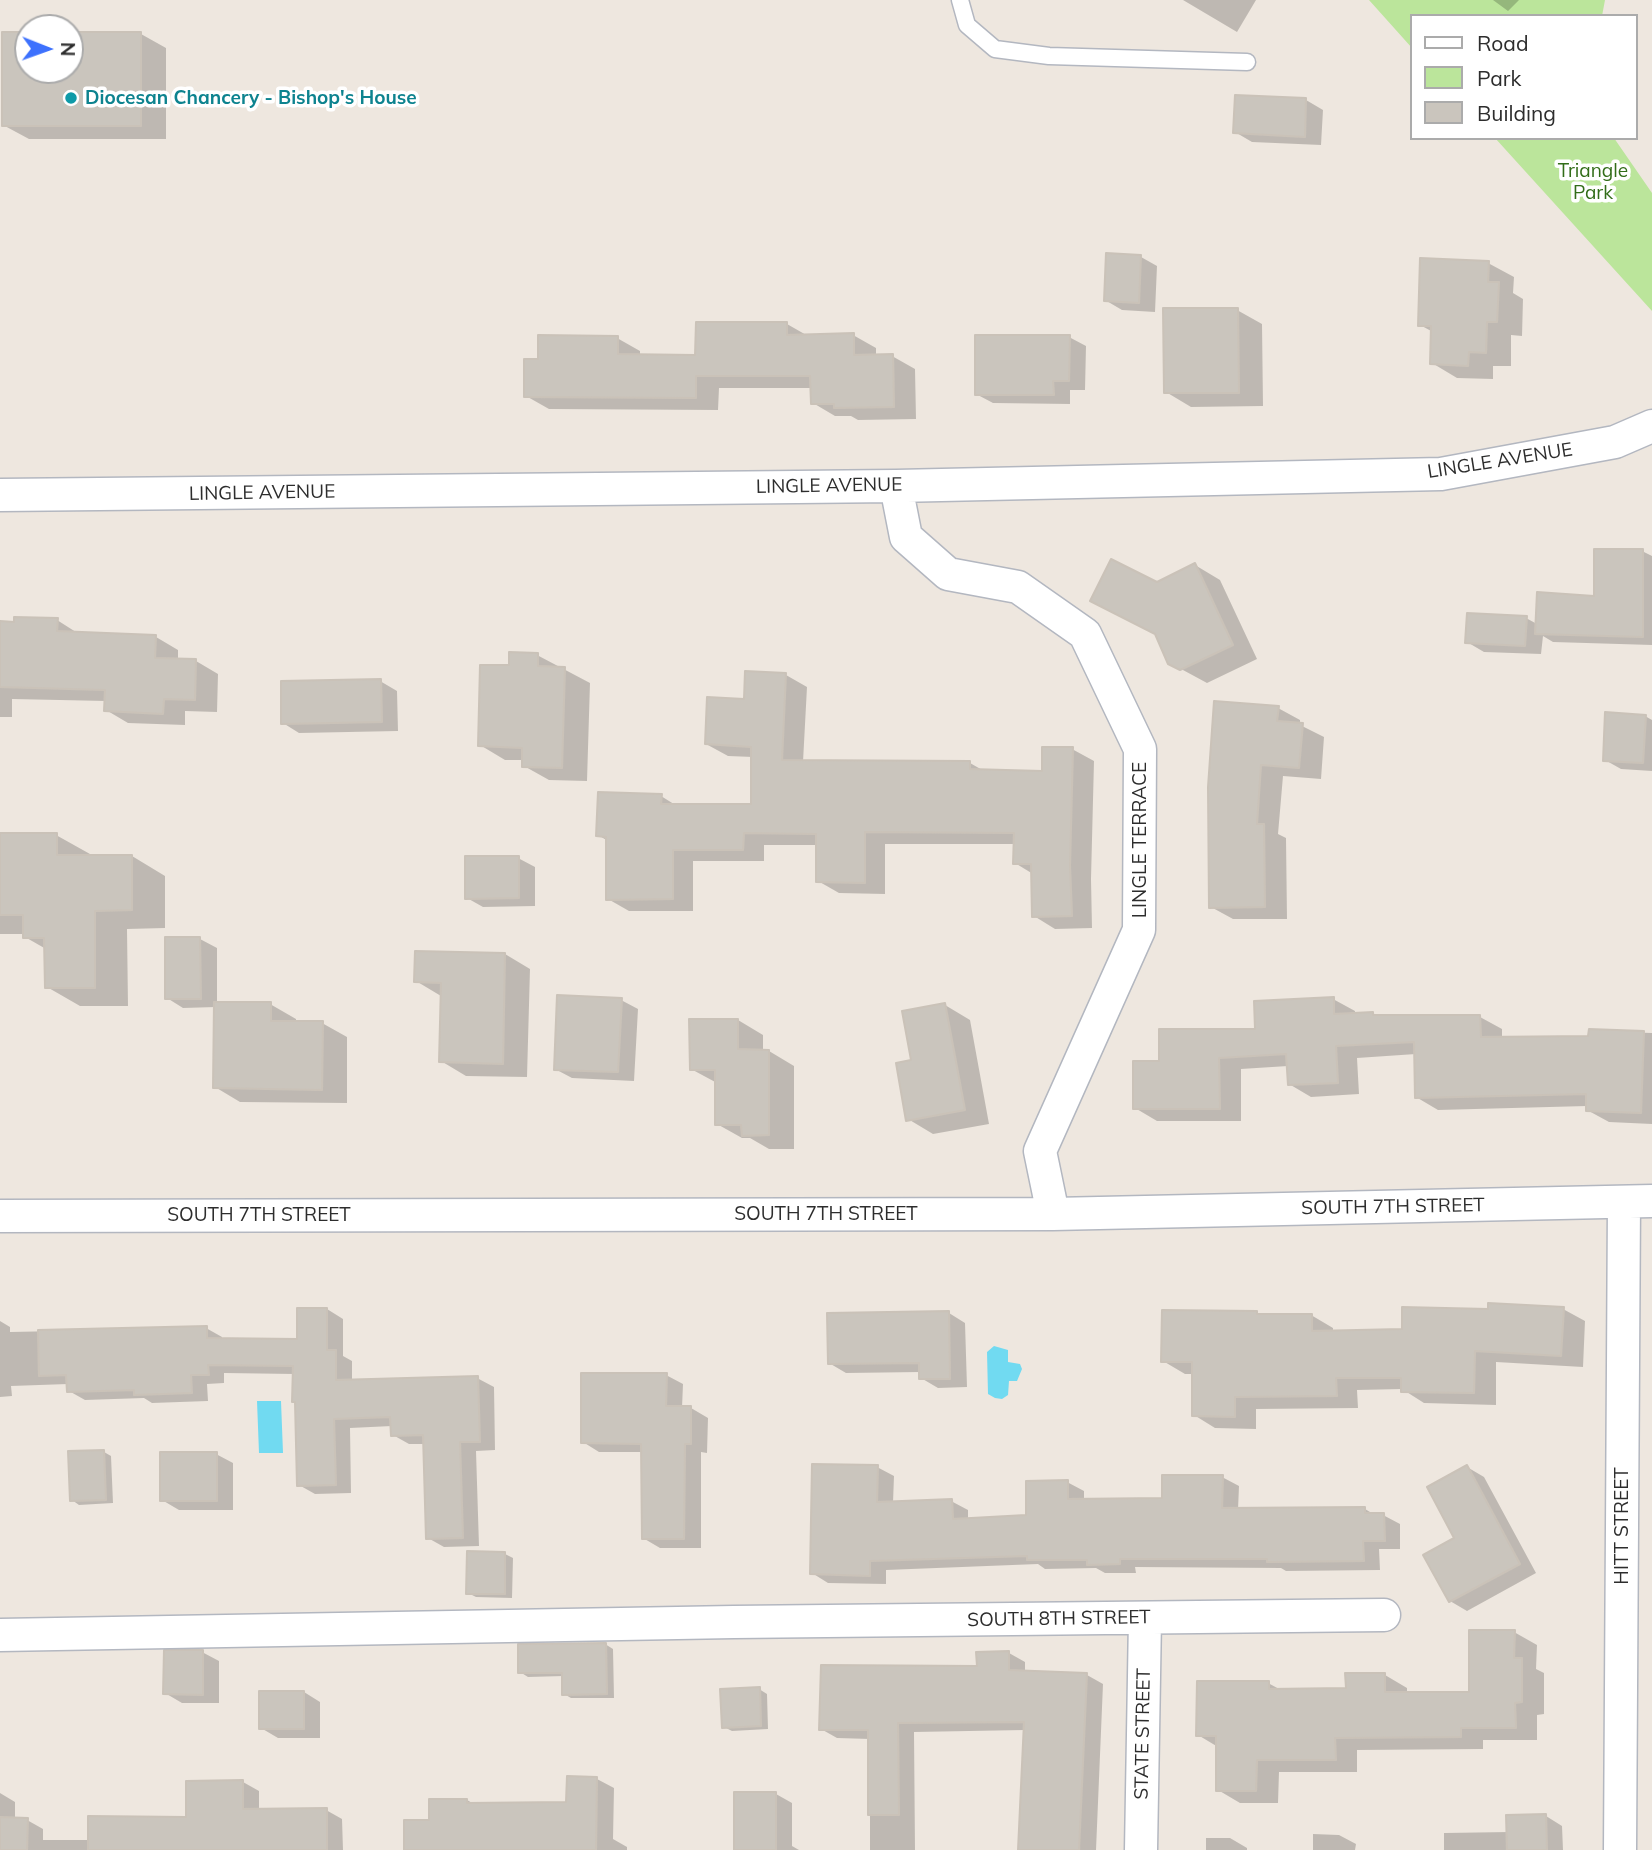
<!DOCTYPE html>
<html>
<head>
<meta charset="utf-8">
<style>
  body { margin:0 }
  #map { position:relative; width:1652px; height:1850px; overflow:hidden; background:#eee7df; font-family:Mulish,sans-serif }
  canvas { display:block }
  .legend { position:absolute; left:1410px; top:14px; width:228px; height:126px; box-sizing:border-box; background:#fff; border:2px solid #ababab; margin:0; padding:9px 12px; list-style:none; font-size:21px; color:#2d2d2d }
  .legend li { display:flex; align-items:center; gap:14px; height:35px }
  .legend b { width:35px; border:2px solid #ababab }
  .north { position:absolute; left:14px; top:14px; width:70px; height:70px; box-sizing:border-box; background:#fff; border:2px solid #ababab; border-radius:50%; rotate:91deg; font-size:19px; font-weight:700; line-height:28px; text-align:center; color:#2d2d2d }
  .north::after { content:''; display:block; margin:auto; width:24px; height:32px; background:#3d71fd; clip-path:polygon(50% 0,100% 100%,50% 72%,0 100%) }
</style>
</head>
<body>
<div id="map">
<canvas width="1652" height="1850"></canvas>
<ul class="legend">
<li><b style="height:9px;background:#fff"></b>Road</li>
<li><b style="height:19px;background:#bbe59b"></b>Park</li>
<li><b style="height:19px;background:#cac5bd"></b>Building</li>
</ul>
<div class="north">N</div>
</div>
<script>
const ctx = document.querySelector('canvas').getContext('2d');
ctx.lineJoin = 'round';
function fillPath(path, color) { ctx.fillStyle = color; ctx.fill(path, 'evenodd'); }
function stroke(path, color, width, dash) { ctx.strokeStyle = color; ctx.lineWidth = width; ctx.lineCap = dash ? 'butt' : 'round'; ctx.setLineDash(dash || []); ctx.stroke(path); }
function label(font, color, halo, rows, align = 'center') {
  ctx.font = font + ' Mulish,sans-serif'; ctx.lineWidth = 7; ctx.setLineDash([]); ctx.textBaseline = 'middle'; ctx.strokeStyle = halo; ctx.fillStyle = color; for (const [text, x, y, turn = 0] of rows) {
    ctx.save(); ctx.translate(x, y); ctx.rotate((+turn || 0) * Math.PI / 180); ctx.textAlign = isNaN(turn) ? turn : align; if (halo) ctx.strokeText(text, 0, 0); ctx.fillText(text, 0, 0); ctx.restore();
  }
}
fillPath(new Path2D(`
  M1369,0H1605L1602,16H1412V48Z
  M1495,138H1614L1652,193V311Z`), '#bbe59b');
fillPath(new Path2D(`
  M994,1346L1008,1350V1362L1020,1364L1022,1369L1017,1381H1009L1008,1395L1002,1399L995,1398L988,1394L987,1352Z
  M257,1401H281L283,1453H259Z`), '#71daf1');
fillPath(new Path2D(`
  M1183,0H1256L1237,32Z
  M1493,0H1519L1508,11Z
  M28,34V70H70V34H141L166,48V139H29L3,125Z
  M1237,97L1306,100L1323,110L1321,145L1252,142L1235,132Z
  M1141,257L1157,266L1155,312L1122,310L1105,300Z
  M1488,263L1514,277L1513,293L1523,299L1522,336L1511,335V366H1493V379L1457,378L1432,363L1433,332L1420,325Z
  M1237,310L1262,324L1263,406L1191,407L1166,392Z
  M787,324L808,336L853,335L876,348V356H892L915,369L916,419L858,420L851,416H835L813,403L812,388H719L718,410L549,409L526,396L540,361L617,338L640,351V356L697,357Z
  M1069,337L1086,346L1085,390H1070V404L993,403L976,394Z
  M1642,551L1652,556V645L1553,642L1543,636L1541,654L1484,652L1467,642L1526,618L1537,624L1595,598Z
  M1195,565L1220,580L1257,659L1207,683L1170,663L1157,635L1092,601L1157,584Z
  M57,620L79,634L156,637L178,650V660L196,661L218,674L217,712L185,711V725L128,723L106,710V701L12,699V717H0V623Z
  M537,655L590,683L587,781L549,780L524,766V760H505L480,745L511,667Z
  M786,675L807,687L803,762L970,763L984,771L1044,773L1072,749L1094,761L1091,879L1092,928L1055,929L1034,916L1033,874L1015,863V844H885V894L839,893L818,881V845H764V861H693V911H629L608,899V841L598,835L661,796L677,806H753V757L728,756L706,744L745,701Z
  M380,681L397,691L398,731L299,733L283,723Z
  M1278,708L1300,720V725L1324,737L1321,779L1283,776L1278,834L1286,838L1287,919H1233L1211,907Z
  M1645,716L1652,720V771L1621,769L1605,760Z
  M0,835H56L90,854V857L132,856L165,876V928L127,929L128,1006H80L47,987L46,949L25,937V934H0Z
  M518,858L535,867V906L483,907L467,898Z
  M200,939L217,948V1004H270L296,1019V1023H322L347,1037V1103L240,1102L215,1087L216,1007L183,1008L167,998Z
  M505,954L530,969L527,1077L466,1076L441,1061V996L416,981Z
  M1333,999L1355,1011V1014L1373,1013L1379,1017H1480L1502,1029V1038L1590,1037V1031L1652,1033V1124L1609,1122L1587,1110V1106L1438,1110L1416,1097V1054L1357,1058L1359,1094L1311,1097L1289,1084L1288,1066L1241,1069V1121H1157L1135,1108L1161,1063L1257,1030Z
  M621,1000L638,1009L634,1081L572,1078L555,1069Z
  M945,1005L970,1020L989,1124L933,1134L908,1119L913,1061Z
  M738,1020L763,1035V1051H769L794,1066V1149H769L750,1138H742L717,1124V1083L691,1069Z
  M327,1309L343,1319V1356L352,1361V1381L477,1378L494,1387L495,1450L476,1451L479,1546L444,1547L428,1538L425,1444H409L393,1435L392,1426L350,1428L351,1493L315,1494L299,1485L294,1374L224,1373V1383L207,1384L208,1401L152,1403L144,1398L85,1400L69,1391L68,1384L11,1386L12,1396L0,1397V1321L10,1327V1332L206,1328L222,1337V1340L299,1341Z
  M1563,1309L1585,1321L1583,1367L1496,1362V1405L1424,1403L1402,1389L1357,1390L1358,1408L1256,1409V1429L1215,1428L1194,1415V1374H1185L1163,1361L1256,1313L1262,1316L1311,1315L1333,1328V1332L1403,1331L1489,1310Z
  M949,1313L965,1323L967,1387L938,1388L921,1378V1372L846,1373L829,1363Z
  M666,1375L683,1384L682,1408H691L708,1418L707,1453L701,1452V1548H660L643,1538V1452H599L583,1442Z
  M104,1452L111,1456L113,1503L79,1505L72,1500Z
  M216,1454L233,1463V1510H179L162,1500Z
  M877,1467L894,1476L893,1503L951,1501L968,1510V1520L1028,1517L1067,1482L1084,1491V1501L1164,1500L1222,1477L1239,1486L1238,1510L1365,1509L1375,1515H1383L1400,1524V1549H1379L1380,1570L1286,1571L1281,1568L1135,1567L1136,1573H1105L1096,1568L1045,1569L1038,1564L886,1570V1584L828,1583L812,1573Z
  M1467,1467L1484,1477L1536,1573L1467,1611L1450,1601L1456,1539Z
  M505,1554L513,1558L512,1598L476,1597L468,1593Z
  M1514,1632L1537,1645L1536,1669L1544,1673V1714L1537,1715V1740H1483V1749L1357,1750V1772H1279L1278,1803H1240L1218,1790V1747L1198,1735L1268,1683L1281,1690L1347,1689L1385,1675L1407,1688V1694H1471Z
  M605,1644L613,1649L614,1698H571L564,1694V1676L528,1677L520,1672Z
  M202,1652L219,1661V1703H182L165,1693Z
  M1009,1653L1025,1662V1672L1087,1675L1103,1684L1096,1850H1020L1025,1730L914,1732L915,1850H870V1739L837,1738L821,1729L978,1668Z
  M759,1689L767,1694L768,1729L732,1731L724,1727Z
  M304,1692L320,1702V1738H278L261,1728Z
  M569,1778L597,1779L614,1788L613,1839L627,1847V1850H406L431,1822V1800H467L474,1804H568Z
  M243,1782L259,1791V1811L326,1810L342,1819L343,1850H0V1793L15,1802V1819L27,1820L43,1829V1840H90L188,1819Z
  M776,1794L792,1803V1846L799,1850H736Z
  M1546,1816L1562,1826L1563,1850H1444V1833L1509,1832Z
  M1313,1834L1339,1835L1356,1844L1355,1850H1313Z
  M1206,1838H1230L1247,1848V1850H1206Z`), '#0003');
const building = new Path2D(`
  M2,32H28V70H70V32H141V126H2Z
  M1235,95L1306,98L1305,137L1233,133Z
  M1106,253L1141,255L1139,303L1104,301Z
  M1420,258L1489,261L1488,282H1499L1497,322H1487L1486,353L1469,352L1468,366L1430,364L1431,326H1418Z
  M1163,308H1238L1239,393H1164Z
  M696,322H787V335L854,333V355L893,354L894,407L834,408V404H811L810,376H696V398L524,397V359H538V335L618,336V354L695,355Z
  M975,335H1070L1069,381H1053L1054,395H975Z
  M1594,549H1643V637L1535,634L1537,592L1594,596Z
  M1111,559L1157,582L1195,563L1233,645L1180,670L1168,664L1155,634L1090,601Z
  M1467,613L1527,616L1525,646L1465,643Z
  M14,617L58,618L57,631L156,635L155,658L196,659L195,700L164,699L163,714L104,711L105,690L0,687V621L14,622Z
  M509,652L538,653V666L565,667L562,768L522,767V748L478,746L480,665H509Z
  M745,671L786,673L782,760L970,761V769L1042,771V747H1073L1070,866L1072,916L1032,917L1031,864H1013L1014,833L865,832V883L816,882V834L744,833L743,850H673V899L606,900V837L596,836L598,792L662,794L661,804H751V747L705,744L707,697L744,699Z
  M381,679L382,722L281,724V681Z
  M1214,701L1279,706L1277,721L1303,723L1299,768L1261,765L1257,824H1264L1265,907L1209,908L1208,787Z
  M1605,712L1646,715L1643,763L1603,761Z
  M0,833H57V855H132V910L95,911V988H45L44,938H23V915H0Z
  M465,856H519V898L465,899Z
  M165,937H200L201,999H165Z
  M415,951L505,953L503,1064L439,1062L441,983L414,982Z
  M557,995L622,998L618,1072L554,1070Z
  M1334,997V1014L1373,1012V1015H1480L1481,1037L1588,1036L1589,1029L1644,1031L1641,1113L1586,1111V1094L1415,1098L1414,1042L1336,1046L1338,1083L1288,1085L1286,1054L1219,1058L1220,1109H1133V1061H1159V1029H1255L1254,1001Z
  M214,1002H271V1021H323L322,1090L213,1088Z
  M945,1003L965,1110L906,1121L896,1063L911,1060L902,1011Z
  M689,1019H738V1049L769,1050V1135L742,1136L741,1125H715V1070H690Z
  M1488,1303L1564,1307L1561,1356L1475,1351L1474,1393L1401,1392V1378H1336L1337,1396L1235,1397V1417L1192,1416V1362H1161L1162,1310L1257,1311V1314H1312V1331L1402,1329V1307L1488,1309Z
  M297,1308H327V1350H336V1380L478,1376L480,1442H460L463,1538L426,1539L423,1435L391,1436L390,1417L334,1419L336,1485L297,1486L295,1402H292L293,1366L208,1365L209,1375H191L192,1393L134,1395V1390L67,1392L66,1375L39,1376L38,1330L207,1326V1338L297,1339Z
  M949,1311L950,1379H919V1363L828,1364L827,1313Z
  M581,1373H667L666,1406H691V1444H685L684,1539H642L641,1444L581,1443Z
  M104,1450L106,1500L70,1501L68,1451Z
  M160,1452H217V1501H160Z
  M812,1464L878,1465L877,1502L952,1499L953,1519L1026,1515V1481L1068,1480V1499L1162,1498V1475H1223L1222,1508L1365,1507V1513H1384L1385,1541H1363L1364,1561L1267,1562V1559H1120V1564L1087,1565V1560H1027V1556L870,1561V1576L810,1574Z
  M1467,1465L1520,1564L1449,1602L1423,1555L1454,1538L1427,1487Z
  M467,1551L505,1552V1594H466Z
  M1469,1630H1515L1514,1658H1522V1702L1515,1703L1516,1728H1461V1737L1335,1738L1336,1760H1257L1256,1791H1216V1736H1196L1197,1681H1269V1689L1346,1688L1345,1673H1385V1692H1469Z
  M606,1643L607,1694L562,1695V1673H518V1644Z
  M164,1650H203V1695L163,1694Z
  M1009,1651V1670L1087,1673L1079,1850H1018L1024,1722L898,1723L899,1815H868V1730H819L821,1665L977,1666L976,1652Z
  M760,1687L761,1726L722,1728L720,1689Z
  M259,1691H304V1729H259Z
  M567,1776L597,1777L596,1850H404V1820H429V1799H467V1803L566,1802Z
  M243,1780V1809L327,1808V1850H88V1816L186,1817V1781Z
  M734,1792H776V1850H734Z
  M1546,1814L1547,1850H1507L1506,1815Z
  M0,1817L28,1818L27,1850H0Z`);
fillPath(building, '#cac5bd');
stroke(building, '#cac2b8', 2);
const service = new Path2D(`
  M960,0L967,25L995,49L1049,56L1247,62`);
const minor = new Path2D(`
  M896,486L906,537L948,574L1018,587L1085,634L1140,749L1139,930L1040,1151L1053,1214
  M0,495L896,486L1441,474L1615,442L1652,426
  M0,1216L1053,1214L1652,1201
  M0,1635L734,1622L1384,1615
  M1141,1850L1145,1618
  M1620,1850L1624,1202`);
stroke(service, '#b3b7c0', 19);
stroke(minor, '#b3b7c0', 35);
stroke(service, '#fff', 16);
stroke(minor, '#fff', 32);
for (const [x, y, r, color] of [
  [71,98,7,"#0f9aa8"]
]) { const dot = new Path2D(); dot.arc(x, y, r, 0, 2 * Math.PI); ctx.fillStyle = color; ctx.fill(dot); stroke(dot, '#fff', 2.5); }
label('bold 19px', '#0d838f', '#fff', [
  ["Diocesan Chancery - Bishop's House",85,98]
], 'left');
label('19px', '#326d19', '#fff', [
  ["Triangle",1593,171],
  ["Park",1593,193]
]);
label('19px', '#2d2d2d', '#fff', [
  ["LINGLE AVENUE",1500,461,-9],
  ["LINGLE AVENUE",829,486,-1],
  ["LINGLE AVENUE",262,493,-1],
  ["LINGLE TERRACE",1140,840,-90],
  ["SOUTH 7TH STREET",1393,1207,-1],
  ["SOUTH 7TH STREET",826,1214],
  ["SOUTH 7TH STREET",259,1215],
  ["HITT STREET",1622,1526,-90],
  ["SOUTH 8TH STREET",1059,1619,-1],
  ["STATE STREET",1143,1734,-89]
]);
</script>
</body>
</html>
